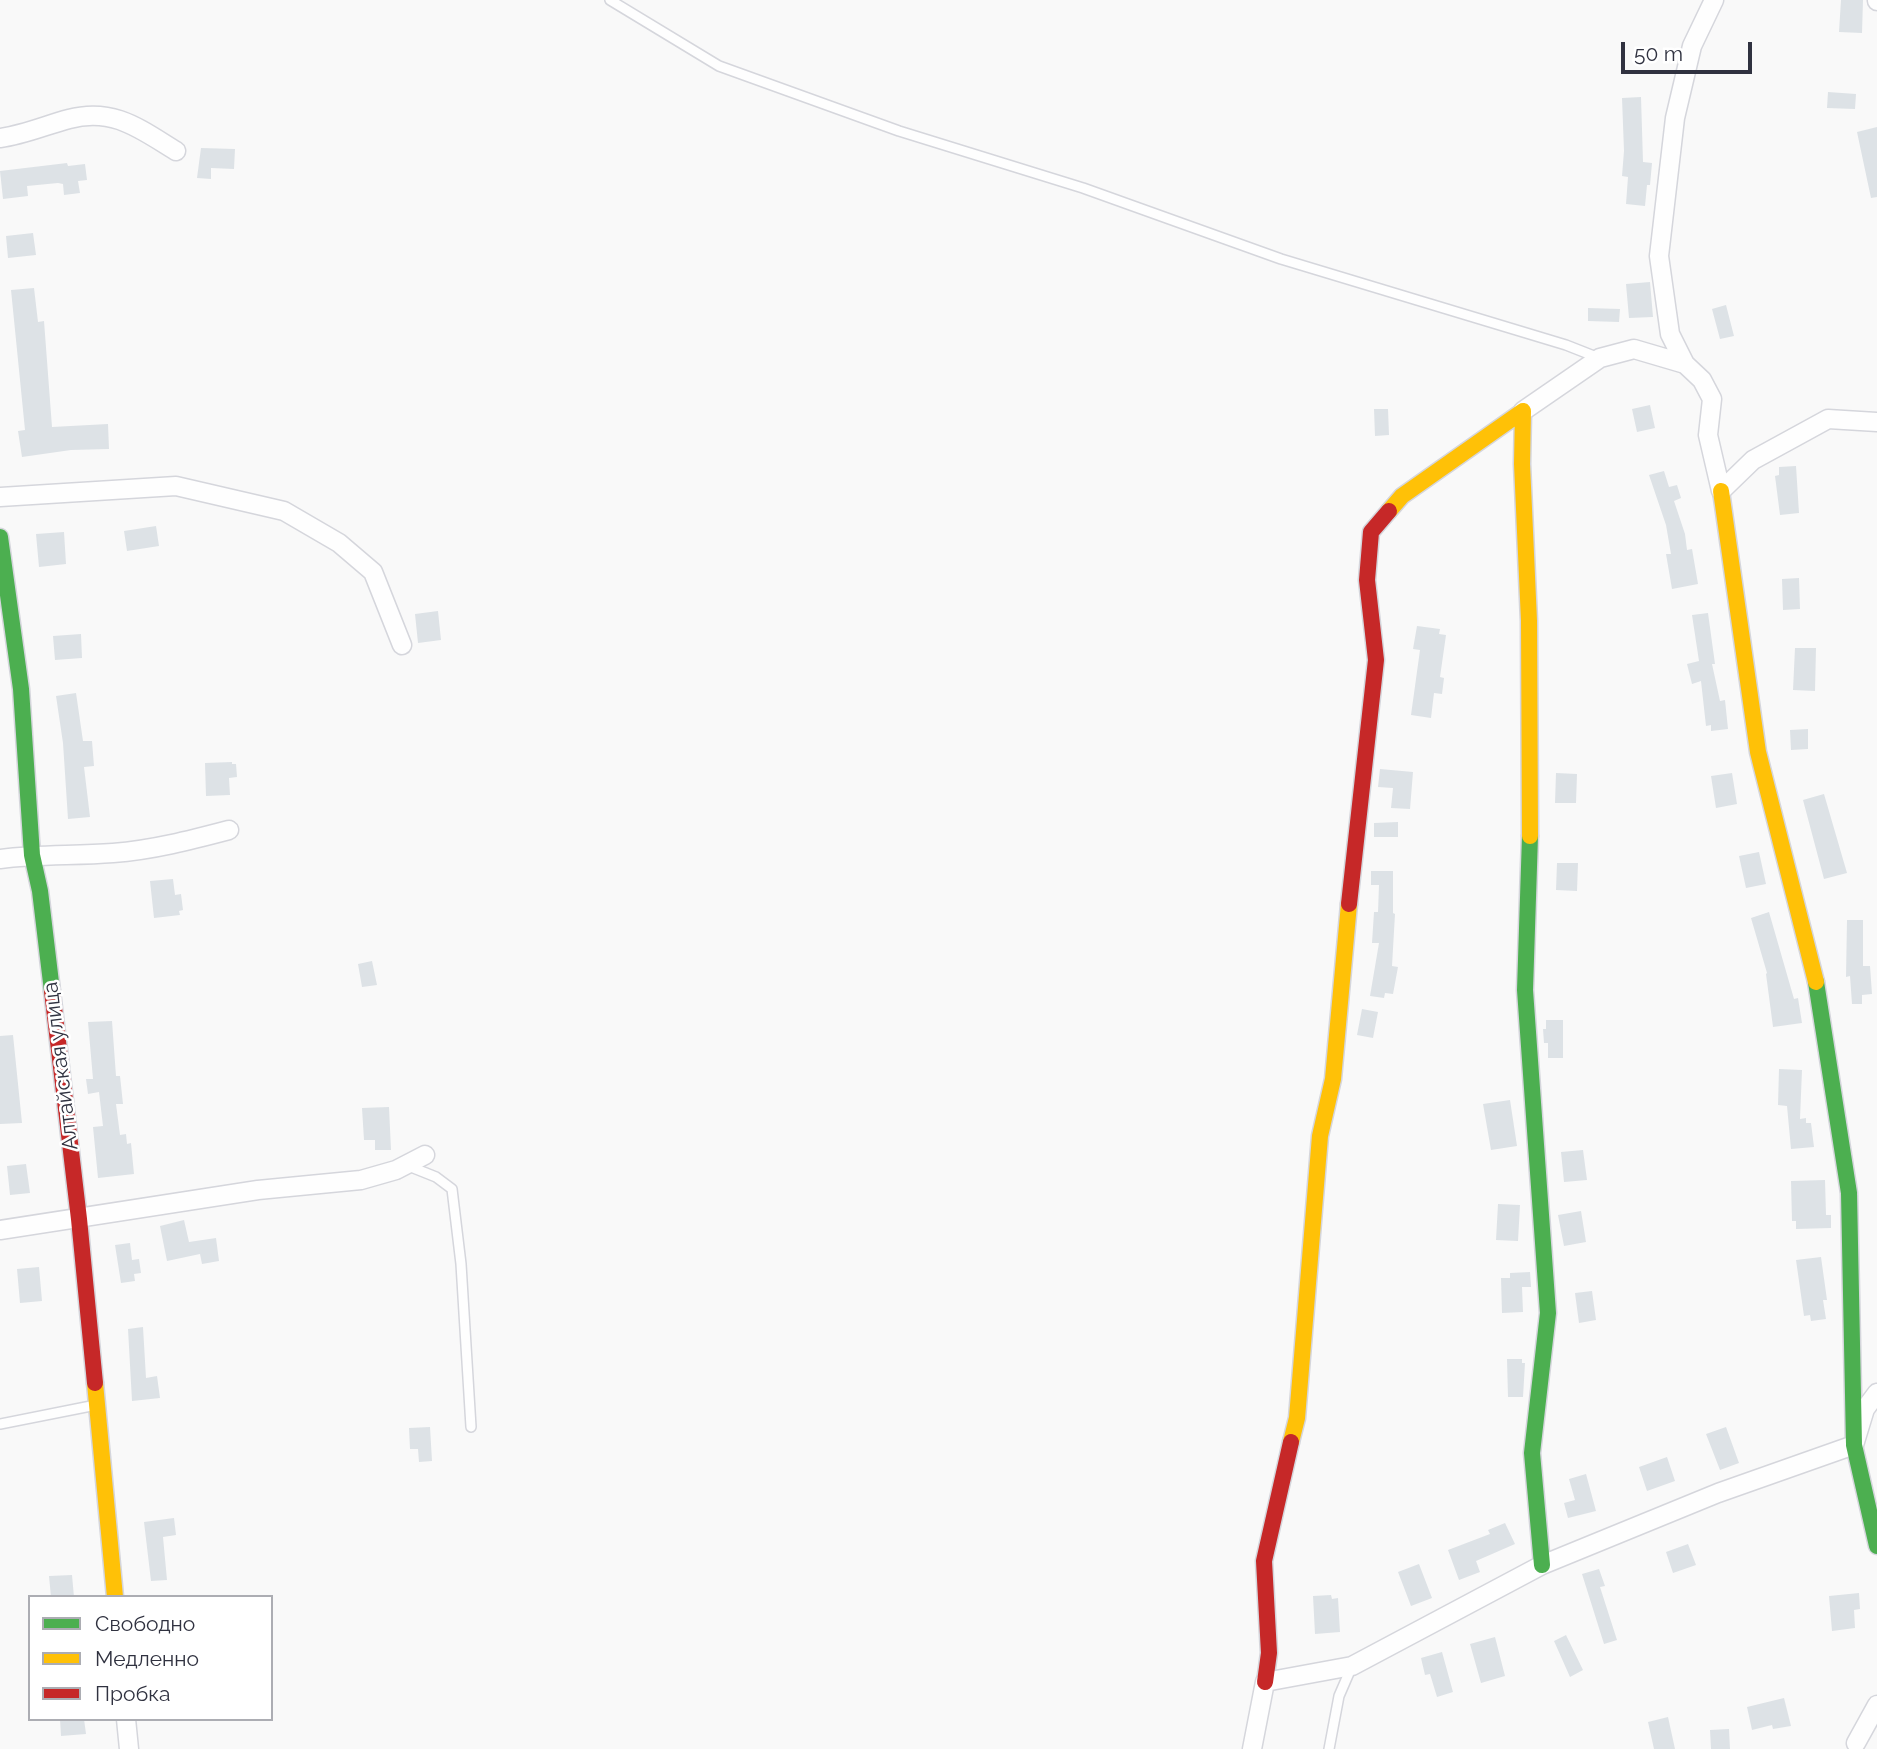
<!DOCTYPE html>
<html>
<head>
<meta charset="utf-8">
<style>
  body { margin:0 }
  #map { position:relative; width:1877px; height:1749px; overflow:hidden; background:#f9f9f9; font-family:Raleway,sans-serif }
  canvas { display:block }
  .legend { position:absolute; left:28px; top:1595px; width:245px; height:126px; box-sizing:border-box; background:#fff; border:2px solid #acadb3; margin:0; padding:9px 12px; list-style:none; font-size:21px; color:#303240 }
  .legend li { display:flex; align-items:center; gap:14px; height:35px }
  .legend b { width:35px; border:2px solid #acadb3 }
  .scale { position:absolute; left:1621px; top:42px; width:131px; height:32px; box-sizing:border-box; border:4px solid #303240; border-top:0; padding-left:9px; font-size:21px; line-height:24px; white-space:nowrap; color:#303240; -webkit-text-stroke:5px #fff; paint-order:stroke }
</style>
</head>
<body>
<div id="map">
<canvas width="1877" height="1749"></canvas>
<ul class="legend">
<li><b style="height:9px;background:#4caf50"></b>Свободно</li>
<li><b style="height:9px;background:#ffc107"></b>Медленно</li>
<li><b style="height:9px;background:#c62828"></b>Пробка</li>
</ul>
<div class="scale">50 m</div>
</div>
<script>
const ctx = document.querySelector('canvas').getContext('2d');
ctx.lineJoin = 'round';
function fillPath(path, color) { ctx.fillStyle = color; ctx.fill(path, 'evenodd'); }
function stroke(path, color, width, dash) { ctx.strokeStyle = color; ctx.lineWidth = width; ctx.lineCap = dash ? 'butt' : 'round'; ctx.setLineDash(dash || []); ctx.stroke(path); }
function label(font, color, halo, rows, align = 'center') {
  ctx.font = font + ' Raleway,sans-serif'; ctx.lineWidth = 5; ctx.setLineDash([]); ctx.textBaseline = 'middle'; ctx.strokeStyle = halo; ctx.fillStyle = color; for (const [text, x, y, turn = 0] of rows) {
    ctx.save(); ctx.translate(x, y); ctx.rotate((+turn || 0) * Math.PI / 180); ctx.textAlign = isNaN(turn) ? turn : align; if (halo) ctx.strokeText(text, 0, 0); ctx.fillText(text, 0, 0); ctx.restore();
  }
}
fillPath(new Path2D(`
  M1841,0H1863L1862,33L1839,32Z
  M1828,92L1856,94L1855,109L1827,108Z
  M1641,97L1643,162L1652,163L1650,185H1647L1645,206L1626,204L1628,177L1622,176L1624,151L1622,98Z
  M1877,127V197L1871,198L1857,132Z
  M201,148L235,149L234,169L211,168V179L197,178Z
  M67,163L68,166L85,164L87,180L78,181L80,193L64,195L63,184L58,183L27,186L28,196L3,199L0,171Z
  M33,233L36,255L8,258L6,236Z
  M1650,282L1653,317L1629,318L1626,284Z
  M34,288L38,322L44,321L52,427L108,424L109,449L71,450L22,457L18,431L25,430L11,290Z
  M1726,305L1734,336L1720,339L1712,309Z
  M1588,308L1620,309L1619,322L1588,321Z
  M1650,405L1655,428L1637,432L1632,409Z
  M1374,409H1388L1389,435L1375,436Z
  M1796,466L1799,513L1780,515L1775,476L1779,475V467Z
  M1664,471L1669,487L1677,485L1681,498L1674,501L1685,534L1687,550L1692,549L1698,584L1672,589L1666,554H1671L1666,525L1649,475Z
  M156,526L159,546L127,551L124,531Z
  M64,532L66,564L39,567L36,534Z
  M1799,578L1800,609L1783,610L1782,579Z
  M438,611L441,640L418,643L415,614Z
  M1708,613L1715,664H1712L1720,701L1725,700L1728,729L1711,731V725L1706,726L1701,681L1692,684L1687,664L1699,661L1692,615Z
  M1417,626L1440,629L1439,634L1446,635L1440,677L1444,678L1442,694L1434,693L1431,718L1411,715L1420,650L1413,649Z
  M81,634L82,658L55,660L53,636Z
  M1795,648H1816L1815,691L1793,690Z
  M76,693L83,741H92L94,766L84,767L90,817L68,819L63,743L56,696Z
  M1808,729V749L1791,750L1790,730Z
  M232,762V764H236L237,777L229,778L230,795L206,796L205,763Z
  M1380,769L1413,772L1410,809L1391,808L1393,788L1378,787Z
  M1556,773L1577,774L1576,803H1555Z
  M1732,773L1737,804L1716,808L1711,776Z
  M1824,794L1847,873L1824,879L1803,800Z
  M1398,822V837H1374V823Z
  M1759,852L1766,884L1746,888L1739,856Z
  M1557,863H1578L1577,891L1556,890Z
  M1371,871H1393V913L1395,914L1392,966L1398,967L1393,994L1385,993L1384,998L1370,996L1379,943H1372L1374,912H1378L1379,885H1371Z
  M173,879L175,895L181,894L183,910L179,911L180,915L154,918L150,881Z
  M1769,912L1794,999L1798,998L1802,1023L1773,1027L1766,974L1767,973L1751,918Z
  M1847,920H1863V966H1870L1872,994L1862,995V1004H1852L1850,976L1846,977Z
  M372,961L377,985L362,987L358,964Z
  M1362,1009L1378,1012L1373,1038L1357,1035Z
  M1546,1020H1563V1058H1548V1043H1544L1543,1029H1546Z
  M112,1021L116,1076H120L123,1104H116L120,1135L126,1134L127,1144L131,1143L134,1174L98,1178L93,1127L103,1126L99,1092L88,1094L86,1079H93L88,1022Z
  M13,1035L22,1123L0,1124V1036Z
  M1779,1069L1802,1070L1800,1119L1806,1118V1123H1811L1814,1147L1791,1149L1787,1106L1778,1105Z
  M1510,1100L1517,1146L1491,1150L1483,1104Z
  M389,1107L391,1150H375V1140H364L362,1108Z
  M1583,1150L1587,1180L1564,1182L1561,1152Z
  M26,1164L30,1193L10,1195L7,1166Z
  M1825,1180L1826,1215H1831V1228L1796,1229V1221H1792L1791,1181Z
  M1498,1204L1520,1205L1518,1241L1496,1240Z
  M1581,1211L1586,1242L1564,1246L1558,1215Z
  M184,1220L189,1242L216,1238L219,1261L202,1264L200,1254L167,1261L160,1226Z
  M130,1243L132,1260L139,1259L141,1273L134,1274L135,1281L121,1283L115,1245Z
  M1821,1257L1827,1300H1823L1826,1319L1811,1321L1810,1315L1804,1316L1796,1260Z
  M39,1267L42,1301L20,1303L17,1269Z
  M1530,1272L1531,1287H1522L1523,1312L1502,1313L1501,1278H1510V1273Z
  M1592,1291L1596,1320L1579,1323L1575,1293Z
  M143,1327L146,1378L157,1376L160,1398L132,1401L128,1329Z
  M1507,1359H1522V1363H1525L1523,1397H1508Z
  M430,1427L432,1461L419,1462L418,1449H410L409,1428Z
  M1726,1427L1739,1463L1720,1470L1706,1434Z
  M1667,1457L1675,1481L1647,1491L1639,1467Z
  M1586,1474L1596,1511L1568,1518L1564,1503L1575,1500L1569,1479Z
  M174,1518L176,1535L163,1537L167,1580L151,1581L144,1522Z
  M1505,1523L1515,1544L1476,1561L1480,1572L1459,1580L1448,1550L1490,1534L1488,1530Z
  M1688,1544L1696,1565L1673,1573L1666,1552Z
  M1419,1564L1432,1598L1411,1606L1398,1572Z
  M1599,1569L1605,1586L1600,1587L1617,1640L1604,1644L1582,1574Z
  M72,1575L74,1597H51L49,1576Z
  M1859,1593L1860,1609L1854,1610L1855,1628L1832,1631L1829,1596Z
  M1331,1595L1332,1599L1338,1598L1340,1632L1315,1634L1313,1596Z
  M1566,1635L1583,1670L1570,1677L1554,1641Z
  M1495,1637L1505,1676L1481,1683L1470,1644Z
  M1442,1652L1453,1692L1437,1697L1430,1674L1425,1675L1421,1658Z
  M1784,1698L1791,1726L1773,1729L1772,1725L1752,1730L1747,1707Z
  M1668,1717L1675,1749H1654L1648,1722Z
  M60,1719H84L86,1734L61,1736Z
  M1729,1729L1730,1749H1711L1710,1730Z`), '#dde2e6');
const lane = new Path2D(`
  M610,0L719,66L899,131L1083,188L1281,259L1566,345L1599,358
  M406,1165L436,1177L452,1189L461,1264L471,1427
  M0,1424L96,1405
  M1329,1749L1339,1696L1352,1666`);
const street = new Path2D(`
  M1877,0V1
  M0,138C24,135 46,125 69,119C113,107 140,129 176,151
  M1685,364L1670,334L1659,256L1675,118L1692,46L1714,0
  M1523,411L1600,358L1634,349L1685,364L1702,380L1712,399L1708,435L1721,491L1753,460L1828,419L1877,422
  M0,497L176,486L284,511L339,543L373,572L402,645
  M0,859C38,854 75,856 113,853C153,850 191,840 229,830
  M0,1230L258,1190L361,1180L396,1170L425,1155
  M126,1719L129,1749
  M1856,1743L1877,1705
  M1252,1749L1265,1682L1352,1666L1542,1565L1718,1493L1854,1445L1865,1409L1877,1393`);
const fast = new Path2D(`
  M0,537L21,689L32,855L40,891L52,991
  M1530,836L1525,990L1548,1313L1532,1453L1542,1565
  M1816,982L1849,1193L1854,1445L1877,1546`);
const slow = new Path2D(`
  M1721,491L1758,752L1816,982
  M1389,511L1402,496L1523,411L1522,464L1529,621L1530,836
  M95,1383L115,1597
  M1291,1442L1297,1418L1320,1136L1333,1079L1349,904`);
const jam = new Path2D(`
  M1349,904L1376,660L1367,580L1371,532L1389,511
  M52,991L79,1219L95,1383
  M1265,1682L1269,1653L1264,1561L1291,1442`);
stroke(lane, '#d5d6dc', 12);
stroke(street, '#d5d6dc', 21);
stroke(fast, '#d5d6dc', 19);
stroke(slow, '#d5d6dc', 19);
stroke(jam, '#d5d6dc', 19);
stroke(lane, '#fefefe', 9);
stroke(street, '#fefefe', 18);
stroke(fast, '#4caf50', 16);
stroke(slow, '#ffc107', 16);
stroke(jam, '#c62828', 16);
label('21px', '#303240', '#fff', [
  ["Алтайская улица",61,1066,-97]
]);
</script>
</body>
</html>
